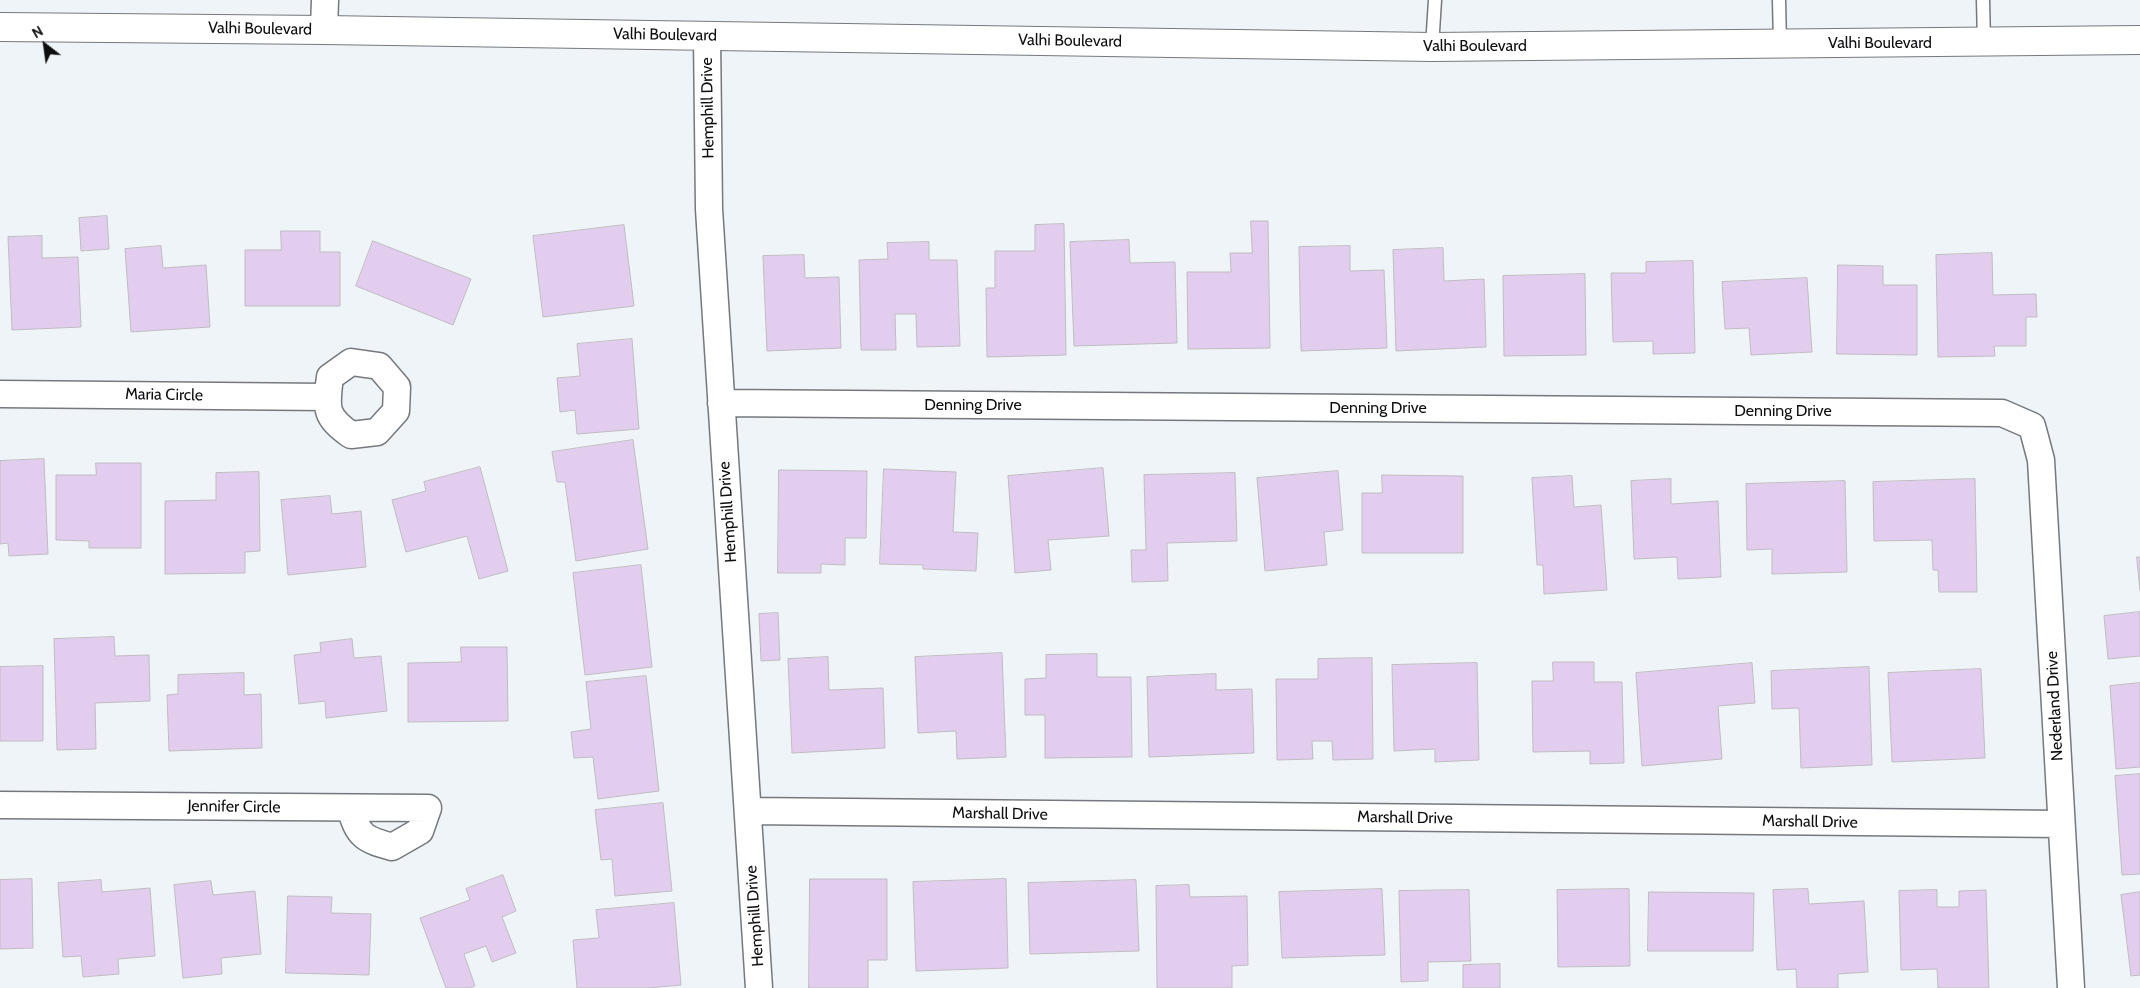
<!DOCTYPE html>
<html>
<head>
<meta charset="utf-8">
<style>
  body { margin:0 }
  #map { position:relative; width:2140px; height:988px; overflow:hidden; background:#eff4f8; font-family:Cabin,sans-serif }
  canvas { display:block }
  .north { position:absolute; left:20px; top:20px; width:50px; height:50px; -webkit-text-stroke:4px #fff; paint-order:stroke; rotate:330deg; font-size:14px; font-weight:700; line-height:20px; text-align:center; color:#0d0e0f }
  .north::after { content:''; display:block; margin:auto; width:18px; height:22px; background:#0d0e0f; clip-path:polygon(50% 0,100% 100%,50% 72%,0 100%) }
</style>
</head>
<body>
<div id="map">
<canvas width="2140" height="988"></canvas>
<div class="north">N</div>
</div>
<script>
const ctx = document.querySelector('canvas').getContext('2d');
ctx.lineJoin = 'round';
function fillPath(path, color) { ctx.fillStyle = color; ctx.fill(path, 'evenodd'); }
function stroke(path, color, width, dash) { ctx.strokeStyle = color; ctx.lineWidth = width; ctx.lineCap = dash ? 'butt' : 'round'; ctx.setLineDash(dash || []); ctx.stroke(path); }
function label(font, color, halo, rows, align = 'center') {
  ctx.font = font + ' Cabin,sans-serif'; ctx.lineWidth = 4; ctx.setLineDash([]); ctx.textBaseline = 'middle'; ctx.strokeStyle = halo; ctx.fillStyle = color; for (const [text, x, y, turn = 0] of rows) {
    ctx.save(); ctx.translate(x, y); ctx.rotate((+turn || 0) * Math.PI / 180); ctx.textAlign = isNaN(turn) ? turn : align; if (halo) ctx.strokeText(text, 0, 0); ctx.fillText(text, 0, 0); ctx.restore();
  }
}
const building = new Path2D(`
  M107,216L109,249L81,251L79,218Z
  M1251,221H1268L1270,348L1188,349L1187,272H1231L1230,253H1252Z
  M1064,224L1066,355L987,357L986,288H995V251H1035V225Z
  M624,225L634,306L543,317L533,236Z
  M281,231H320V252H340V306H245V250H281Z
  M42,236V258L78,257L81,327L12,330L8,237Z
  M1129,240L1130,263L1175,262L1177,343L1074,346L1070,242Z
  M373,241L471,279L453,325L356,286Z
  M929,242V260H957L960,346L917,347L916,314H895L896,350H861L859,260L888,259L887,243Z
  M161,246L163,268L206,265L210,327L131,332L125,249Z
  M1350,246V271L1384,270L1387,348L1301,351L1299,247Z
  M1443,248L1444,281L1484,279L1486,347L1396,351L1393,250Z
  M1992,253L1993,295L2036,294L2037,317H2026V346H1994L1995,356L1938,357L1936,255Z
  M804,255L805,278L839,277L841,348L767,351L763,256Z
  M1693,261L1695,353L1653,354V341L1613,342L1611,273H1646V262Z
  M1838,265L1883,266V285H1917V355L1837,354Z
  M1585,274L1586,355L1504,356L1503,276Z
  M1807,278L1812,352L1751,355L1749,328L1725,329L1722,282Z
  M632,339L639,429L577,434L575,410L560,412L557,378L580,376L577,344Z
  M633,440L648,549L576,561L565,482H557L552,452Z
  M44,459L48,554L9,556L8,543L0,544V461Z
  M96,463H141V548H89V541L56,540V475H96Z
  M480,467L508,571L479,579L467,536L406,552L392,500L426,491L424,482Z
  M1103,468L1109,536L1048,540L1051,570L1015,573L1008,476Z
  M884,469L956,472L953,532L978,533L976,571L923,569V565L880,564Z
  M779,470L867,471L866,538H845V565L821,564V573H778Z
  M1338,471L1343,530L1324,532L1327,565L1265,571L1257,478Z
  M259,472L260,551L245,552V573L165,574V501L216,500V473Z
  M1235,473L1237,541L1167,543L1168,581L1132,582L1131,550H1146L1144,475Z
  M1382,475L1463,476V553H1362V493H1382Z
  M1572,476L1574,507L1601,505L1607,590L1544,594L1543,565H1537L1532,478Z
  M1671,479V504L1718,501L1721,577L1678,579L1677,557L1634,559L1631,481Z
  M1975,479L1977,592H1939L1938,570H1933L1932,540L1874,541L1873,482Z
  M1845,481L1847,572L1772,574V549L1747,550L1746,484Z
  M330,496L332,514L361,511L366,567L288,575L281,500Z
  M2137,557H2140V590Z
  M641,565L652,667L585,675L573,573Z
  M2140,612V656L2108,659L2104,616Z
  M778,613L780,660L761,661L759,614Z
  M114,637L115,656L149,655L150,701L95,703L96,749L57,750L54,639Z
  M352,639L354,658L381,656L387,711L326,718L325,701L299,704L294,655L321,652L320,643Z
  M461,647H507L508,721L408,722V663L461,662Z
  M1002,653L1006,757L957,759L956,731L918,733L915,657Z
  M1097,654V677H1131L1132,757L1045,758V715H1025V679L1046,678V655Z
  M828,657L829,690L883,688L885,748L792,753L788,659Z
  M1372,658L1373,759L1333,760L1332,741H1312L1313,759L1277,760L1276,679H1318V659Z
  M1553,662H1594V682H1622L1624,763L1590,764V751L1533,752L1532,681H1553Z
  M1477,663L1479,760L1435,762V749L1394,751L1392,665Z
  M1752,663L1755,703L1718,706L1722,759L1642,766L1636,673Z
  M43,666V741H0V667Z
  M1869,667L1872,765L1801,768L1799,708L1772,709L1771,671Z
  M1981,669L1985,758L1892,762L1888,673Z
  M244,673V695L261,694L262,748L169,751L167,695L178,694V675Z
  M1216,674V690L1252,689L1254,753L1149,757L1147,677Z
  M646,676L659,791L598,799L593,757L574,758L571,732L591,729L586,682Z
  M2140,683V767L2116,769L2110,686Z
  M2140,774V874L2122,875L2115,776Z
  M663,803L672,891L615,896L612,859L601,860L595,810Z
  M503,875L516,911L502,917L516,953L492,962L486,946L464,954L475,986L470,988H446L420,918L470,900L466,889Z
  M32,879L33,948L0,949V880Z
  M810,879H887V960H868V988H809Z
  M1006,879L1008,968L916,971L913,882Z
  M101,880L102,892L150,888L155,956L118,959L119,974L83,977L81,956L63,957L58,883Z
  M1136,880L1139,951L1030,954L1028,883Z
  M211,881L213,895L255,891L261,954L221,958L222,974L183,978L174,885Z
  M1189,885L1190,897L1247,896L1248,965L1232,966V988H1157L1156,886Z
  M1382,889L1385,955L1282,958L1279,892Z
  M1629,889L1630,966L1558,967L1557,890Z
  M1808,889L1809,904L1864,901L1868,972L1838,974V988H1797L1796,969L1777,970L1773,890Z
  M1469,890L1471,961L1428,962V981L1401,982L1399,891Z
  M1937,890V907H1959V891L1986,890L1989,988H1938L1937,969L1901,970L1899,891Z
  M1649,892L1754,893L1753,951H1648Z
  M2140,892V975L2131,976L2121,895Z
  M288,896L332,897L331,913L371,914L369,975L286,973Z
  M674,903L681,985L648,988H577L573,940L599,938L596,910Z
  M1500,964V988H1463V965Z`);
fillPath(building, '#e3cdef');
stroke(building, '#bfbcc1', 1);
const lane = new Path2D(`
  M1779,0L1780,44
  M1983,0L1984,42
  M1432,47L1435,0`);
const street = new Path2D(`
  M324,30L325,0
  M707,36L709,209L759,988
  M351,362L379,366L397,387L396,411L377,432L351,435C324,416 326,408 330,377Z
  M0,394L327,397
  M721,403L2002,413L2032,426L2041,460L2071,988
  M0,805L428,808L420,831L392,847C364,839 359,837 350,808
  M748,811L2061,824`);
const secondary = new Path2D(`
  M0,27L324,30L1432,47L2140,40`);
stroke(lane, '#75797d', 15);
stroke(street, '#75797d', 29);
stroke(secondary, '#75797d', 30);
stroke(lane, '#fff', 12);
stroke(street, '#fff', 26);
stroke(secondary, '#fff', 28);
label('16px', '#0d0e0f', '#fff', [
  ["Valhi Boulevard",260,29,1],
  ["Valhi Boulevard",665,35,1],
  ["Valhi Boulevard",1070,41,1],
  ["Valhi Boulevard",1880,43],
  ["Valhi Boulevard",1475,46],
  ["Hemphill Drive",708,108,-91],
  ["Maria Circle",164,395,1],
  ["Denning Drive",973,405],
  ["Denning Drive",1378,408],
  ["Denning Drive",1783,411],
  ["Hemphill Drive",728,512,-94],
  ["Nederland Drive",2055,706,-93],
  ["Jennifer Circle",234,807,1],
  ["Marshall Drive",1000,814,1],
  ["Marshall Drive",1405,818,1],
  ["Marshall Drive",1810,822,1],
  ["Hemphill Drive",755,916,-94]
]);
</script>
</body>
</html>
